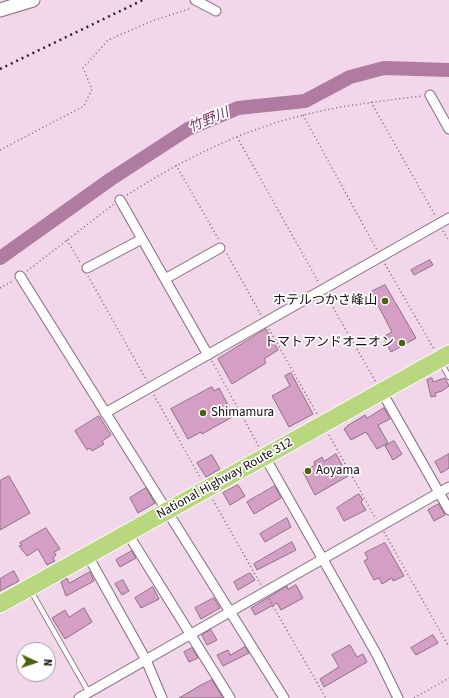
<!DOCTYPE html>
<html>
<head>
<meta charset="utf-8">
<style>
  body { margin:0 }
  #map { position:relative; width:449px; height:698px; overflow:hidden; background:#f2d6e9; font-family:"Source Sans 3",sans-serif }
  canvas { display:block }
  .north { position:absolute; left:16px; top:642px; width:40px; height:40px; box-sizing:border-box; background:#fff; border:1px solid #a19da0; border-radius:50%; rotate:93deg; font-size:11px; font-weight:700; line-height:16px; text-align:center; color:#130a11 }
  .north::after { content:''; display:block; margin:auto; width:14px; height:18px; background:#4c620d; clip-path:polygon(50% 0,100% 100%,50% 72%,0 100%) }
</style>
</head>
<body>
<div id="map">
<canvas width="449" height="698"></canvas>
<div class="north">N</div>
</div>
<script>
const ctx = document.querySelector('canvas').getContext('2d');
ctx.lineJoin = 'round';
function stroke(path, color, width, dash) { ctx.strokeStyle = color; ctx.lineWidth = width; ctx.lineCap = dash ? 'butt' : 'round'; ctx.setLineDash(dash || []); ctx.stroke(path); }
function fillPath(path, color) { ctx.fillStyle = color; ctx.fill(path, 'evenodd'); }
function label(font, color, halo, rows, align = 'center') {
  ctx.font = font + ' "Source Sans 3","Noto Sans JP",sans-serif'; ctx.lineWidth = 3.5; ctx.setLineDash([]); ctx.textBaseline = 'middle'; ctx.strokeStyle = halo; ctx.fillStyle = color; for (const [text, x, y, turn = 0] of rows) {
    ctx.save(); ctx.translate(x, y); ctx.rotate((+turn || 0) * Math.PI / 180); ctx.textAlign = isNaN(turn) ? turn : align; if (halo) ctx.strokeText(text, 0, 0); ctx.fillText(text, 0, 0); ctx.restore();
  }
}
stroke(new Path2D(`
  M0,258L111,179L188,129L238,108L305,101L350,77L384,68L449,70`), '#b07ba0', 14);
const building = new Path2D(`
  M430,260L433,265L414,275L411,270Z
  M385,285L416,338L391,352L383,337L392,332L371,292Z
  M266,329L278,350L264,359L266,363L232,384L218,359Z
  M291,373L313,414L289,427L272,396L290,386L285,376Z
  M432,378L433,382L445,378L449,386L442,391L435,393L436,396L431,397L427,380Z
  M212,387L214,391L219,388L234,416L202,434L201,432L188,439L171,409Z
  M384,408L390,419L378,425L388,443L377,449L366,432L351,440L344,429L347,427V426L365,415L367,418Z
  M99,416L111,435L102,441L104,444L92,451L90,448L87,450L75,431Z
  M394,441L402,454L393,460L385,446Z
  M336,454L348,476L315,495L303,472L315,465L314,462L322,457L324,461Z
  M449,454V468L441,473L435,462Z
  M212,455L220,469L206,477L197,463Z
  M9,476L30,513L0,530V481Z
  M238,485L245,496L230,505L223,493Z
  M275,486L281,498L254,514L247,502Z
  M146,488L155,503L138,513L130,498Z
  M359,494L363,500L361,502L366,510L344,521L337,508Z
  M439,504L445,515L434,521L428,510Z
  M287,518L291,527L265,542L260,534Z
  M46,528L60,549L54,552L56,555L53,558L55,561L47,565L38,549L27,556L19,546L22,545L20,543Z
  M292,542L296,550L257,570L254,564Z
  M385,543L404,576L393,581L392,578L382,584L379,578L374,580L364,561L368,559L365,553Z
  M132,551L136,558L120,567L116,560Z
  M14,571L19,581L0,591V579Z
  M90,572L94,581L66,596L61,582L67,578L69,583Z
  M250,573L255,580L238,590L234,582Z
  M123,580L129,591L122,595L115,584Z
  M296,585L303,598L281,610L277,603L255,615L251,608L287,586L288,589Z
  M153,587L159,599L141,608L135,598Z
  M214,598L220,608L201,619L195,608Z
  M84,608L92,622L65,639L52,618L65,610L69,617Z
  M211,630L217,640L207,645L202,635Z
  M433,635L438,643L416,655L411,648Z
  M350,645L357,657L363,654L367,662L324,687L320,679L339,667L332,655Z
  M245,647L249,653L223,666L217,655L228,650L230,655Z
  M192,648L198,658L189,662L184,652Z
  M212,680L223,698H179L201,685Z`);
fillPath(building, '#d59ec4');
stroke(building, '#8b7283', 1);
const lane = new Path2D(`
  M441,362L449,377
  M31,591L89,693`);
const street = new Path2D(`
  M195,0L216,11
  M430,95L449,129
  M120,200L208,355
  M87,268L142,239
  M20,276L284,698
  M165,279L220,248
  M382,392L449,510
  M105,413L449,218
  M265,457L377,655L398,698
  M128,534L230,698
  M88,556L146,660L162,698
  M79,698L449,487`);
const secondary = new Path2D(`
  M0,10L33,0`);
const highway = new Path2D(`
  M0,604L449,354`);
stroke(lane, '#846c7c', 6);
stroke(street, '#846c7c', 11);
stroke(secondary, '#846c7c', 15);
stroke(highway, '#fff', 19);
stroke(new Path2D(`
  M371,102L436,217
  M303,115L377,250
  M237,137L319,283
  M0,150L84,106L92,89L83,68L108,40L152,21L192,8
  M176,165L219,240
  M127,195C182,160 241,130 304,115C343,105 382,101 422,96
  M443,231L449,241
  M67,240L81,264
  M227,254L261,315
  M385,264L434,349
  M27,271L114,204
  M88,276L147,381
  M0,288L14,280
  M327,297L376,382
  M269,329L317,414
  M212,361L259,447
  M154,395L201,479
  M329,435L376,519
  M213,500L261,585
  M384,532L449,647
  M269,599L326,698
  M414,698L449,678`), '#7a6875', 1.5, [1, 3]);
stroke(lane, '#fff', 4.5);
stroke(street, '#fff', 9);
stroke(secondary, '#fff', 13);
stroke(highway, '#b9d77e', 17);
stroke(new Path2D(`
  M0,69L143,0`), '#2f242c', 2.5, [2, 4]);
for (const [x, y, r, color] of [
  [385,301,4,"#4c620d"],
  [402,343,4,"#4c620d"],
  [203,413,4,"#4c620d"],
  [308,471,4,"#4c620d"]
]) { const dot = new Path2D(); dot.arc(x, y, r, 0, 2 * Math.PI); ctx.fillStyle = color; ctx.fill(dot); stroke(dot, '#fff', 1.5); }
label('13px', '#130a11', '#fff', [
  ["ホテルつかさ峰山",377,301],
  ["トマトアンドオニオン",394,343],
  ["Shimamura",211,413,"left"],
  ["Aoyama",316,471,"left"]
], 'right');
label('13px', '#130a11', '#fff', [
  ["National Highway Route 312",225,479,-29]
]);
label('italic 14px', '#753464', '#fff', [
  ["竹野川",209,121,-23]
]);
</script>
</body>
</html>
